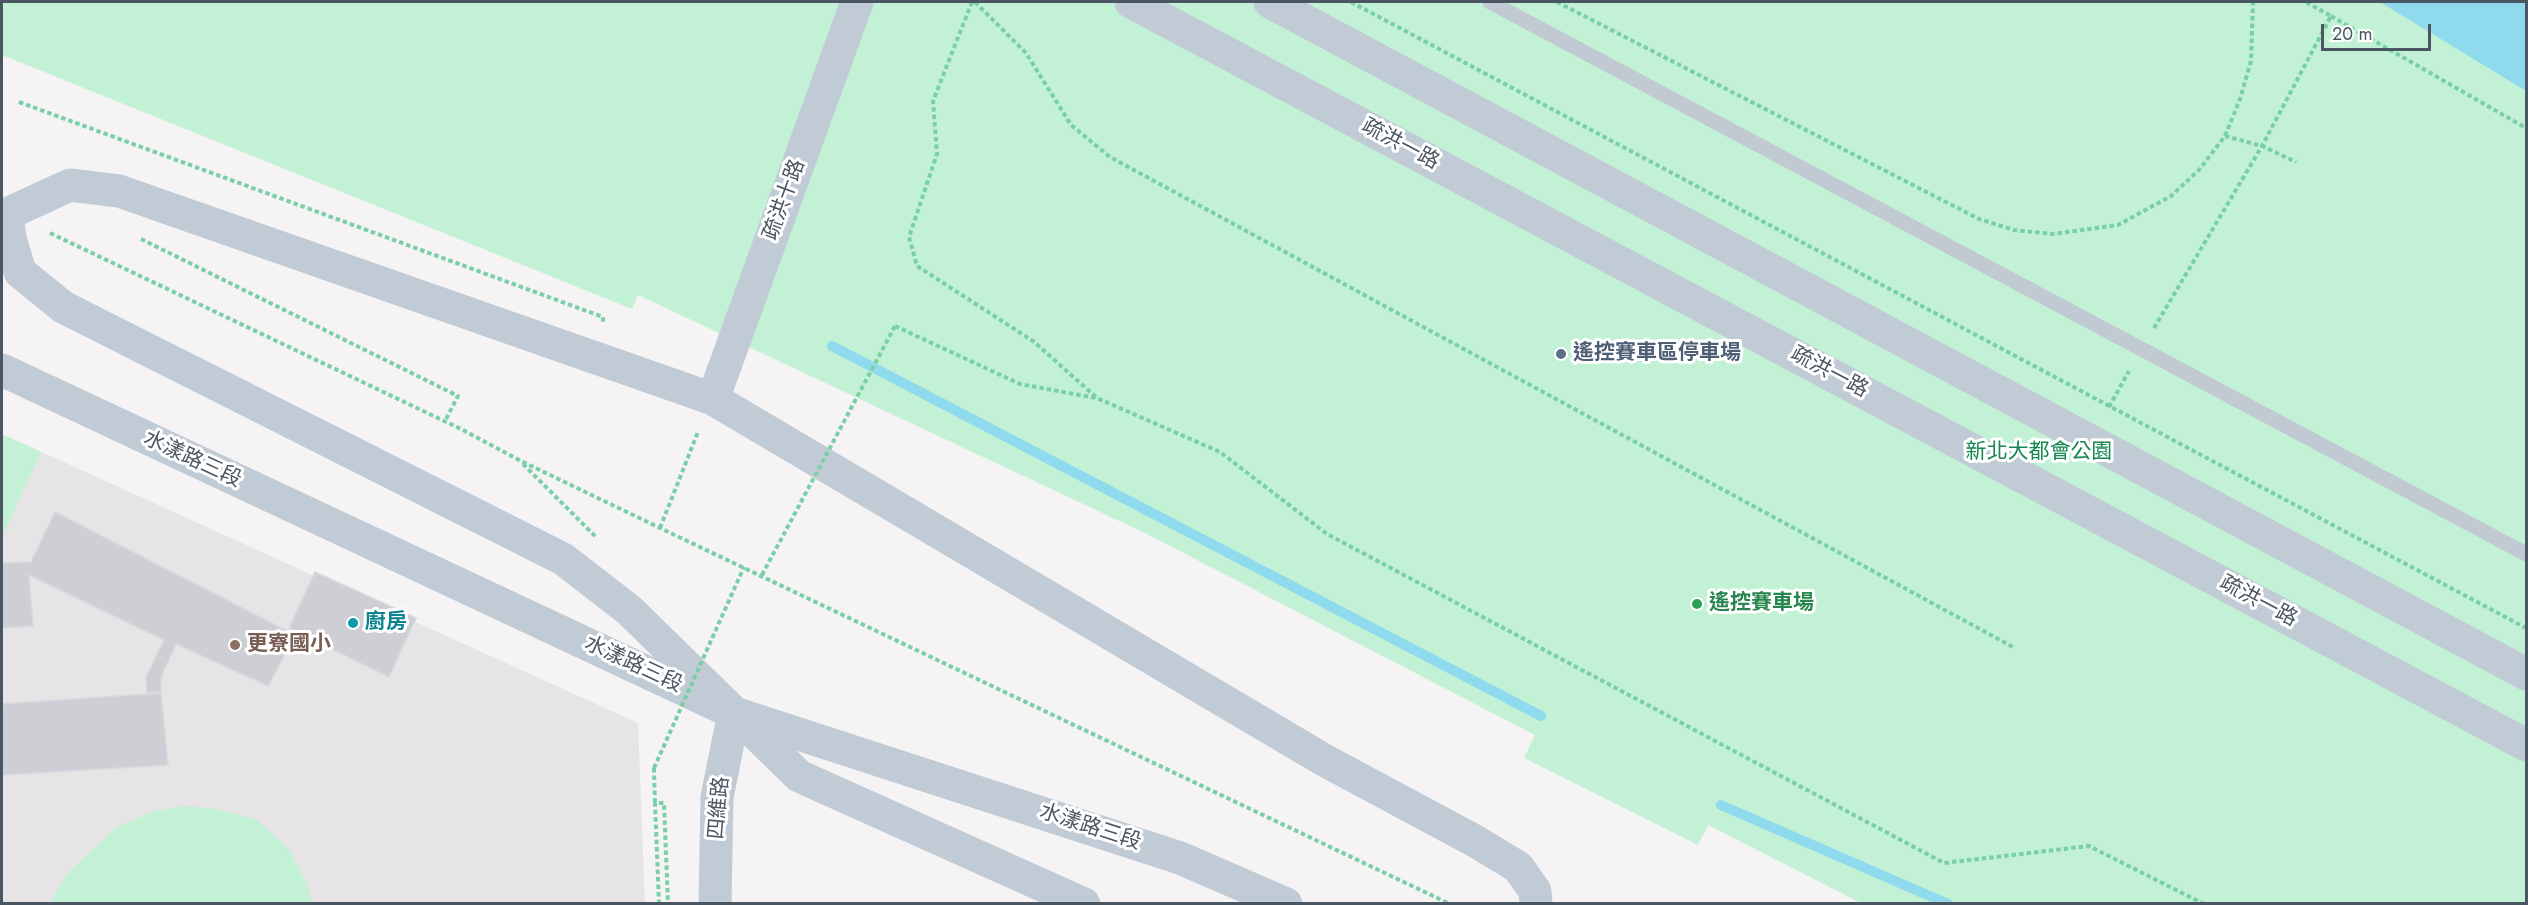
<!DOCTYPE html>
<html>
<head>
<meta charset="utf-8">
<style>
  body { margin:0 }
  #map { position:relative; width:2528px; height:905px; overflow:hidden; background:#f5f3f3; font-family:Jost,sans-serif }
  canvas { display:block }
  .frame { position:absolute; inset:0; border:3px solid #4a5661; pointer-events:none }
  .scale { position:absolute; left:2321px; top:24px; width:110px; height:27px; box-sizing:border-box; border:3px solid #4a5661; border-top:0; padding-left:8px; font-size:18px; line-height:21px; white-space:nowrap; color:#4a5661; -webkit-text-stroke:4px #fff; paint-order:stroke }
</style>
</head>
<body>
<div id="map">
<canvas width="2528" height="905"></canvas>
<div class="frame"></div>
<div class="scale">20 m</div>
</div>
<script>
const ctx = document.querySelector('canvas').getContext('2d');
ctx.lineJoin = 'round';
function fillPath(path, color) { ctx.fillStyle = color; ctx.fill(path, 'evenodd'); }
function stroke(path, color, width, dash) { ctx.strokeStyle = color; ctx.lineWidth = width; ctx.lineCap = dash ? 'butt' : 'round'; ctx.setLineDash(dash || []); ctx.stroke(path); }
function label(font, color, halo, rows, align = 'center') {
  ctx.font = font + ' Jost,"Noto Sans TC",sans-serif'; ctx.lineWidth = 6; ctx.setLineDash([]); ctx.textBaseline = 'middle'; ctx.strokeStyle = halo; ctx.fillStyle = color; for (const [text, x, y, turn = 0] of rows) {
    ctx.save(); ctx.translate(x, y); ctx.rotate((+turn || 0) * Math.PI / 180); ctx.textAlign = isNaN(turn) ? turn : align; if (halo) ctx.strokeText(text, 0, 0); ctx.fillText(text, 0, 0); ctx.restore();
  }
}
fillPath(new Path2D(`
  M2,434L638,723L645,903L2,904Z`), '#e6e4e5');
fillPath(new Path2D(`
  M2,2H2526V903H1861L1708,825L1698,845L1524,758L1535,735L1145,533L638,295L632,309L2,55Z
  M2,434L41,452L2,537Z
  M186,806L217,809L257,820L289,849L307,884L312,903H51L66,875L117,827L154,811Z`), '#c3f1d5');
fillPath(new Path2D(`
  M2380,2H2526V91Z`), '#90daee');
stroke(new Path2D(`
  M832,346L1541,716
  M1721,805L1948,904`), '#90daee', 10);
const building = new Path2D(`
  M55,512L295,635L268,686L176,644L161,677V691L147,693L146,677L164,640L29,575L33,626L2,628V563L31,562Z
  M315,572L416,618L389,677L289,628Z
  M161,693L168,765L2,775V704Z`);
fillPath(building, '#cdcfd5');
stroke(building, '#d7d9de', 1.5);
stroke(new Path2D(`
  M972,2L933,101L937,154L909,237L917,266L1033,341L1097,398L1220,452L1327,534L1944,863L2089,846L2204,904
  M975,2L1026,53L1071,125L1110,157L2013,647
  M1351,2L2526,628
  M1557,2L1979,219L2014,230L2053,234L2118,225L2171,196L2199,170L2225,136L2240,99L2251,61L2253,2
  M2331,16L2526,128
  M19,102L603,317V324
  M2225,136L2262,146L2296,162
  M50,233L461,429L519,460L660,528L1450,904
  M141,239L458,396L445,421
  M895,326L1020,384L1096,398
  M2154,328L2262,146L2331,16L2306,2
  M2109,407L2129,371
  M523,464L596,537
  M660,528L698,432
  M654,768L655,804
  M659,904L655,803H664L668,904`), '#7ad0a6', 4, [4.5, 3]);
stroke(new Path2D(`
  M1490,2L2526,554`), '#c1cad2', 15);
stroke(new Path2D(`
  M1131,2L2526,745
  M1270,2L2526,674
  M2,370L734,713L1180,858L1286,904
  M713,399L857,2
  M715,904L717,797L734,713
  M1084,904L799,776L629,610L563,559L63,307L20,272L10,238L7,214L70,185L119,191L713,399L1324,760L1475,841L1518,867L1535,891L1536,904`), '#c1cbd6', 33);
stroke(new Path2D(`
  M762,575L895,326
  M654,768L744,567`), '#7ad0a6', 4, [4.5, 3]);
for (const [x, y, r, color] of [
  [1561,354,6,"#5c6f8a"],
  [1697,604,6,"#2e9e5b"],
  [353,623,6,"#0f9aa8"],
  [235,645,6,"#8d6e63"]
]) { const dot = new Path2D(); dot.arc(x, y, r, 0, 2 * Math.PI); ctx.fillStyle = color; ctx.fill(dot); stroke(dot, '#fff', 2); }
label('21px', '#4a5661', '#fff', [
  ["疏洪一路",1400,145,28],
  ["疏洪十路",785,200,-70],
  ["疏洪一路",1829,373,28],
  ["水漾路三段",192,460,25],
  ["疏洪一路",2258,602,28],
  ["水漾路三段",633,665,25],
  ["四維路",720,808,-85],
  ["水漾路三段",1090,828,18]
]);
label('bold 21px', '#4e5e75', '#fff', [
  ["遙控賽車區停車場",1573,354]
], 'left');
label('21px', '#17864f', '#fff', [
  ["新北大都會公園",2039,453]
]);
label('bold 21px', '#27864d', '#fff', [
  ["遙控賽車場",1709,604]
], 'left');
label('bold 21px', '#0d838f', '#fff', [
  ["廚房",365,623]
], 'left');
label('bold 21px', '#785e54', '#fff', [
  ["更寮國小",247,645]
], 'left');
</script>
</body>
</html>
